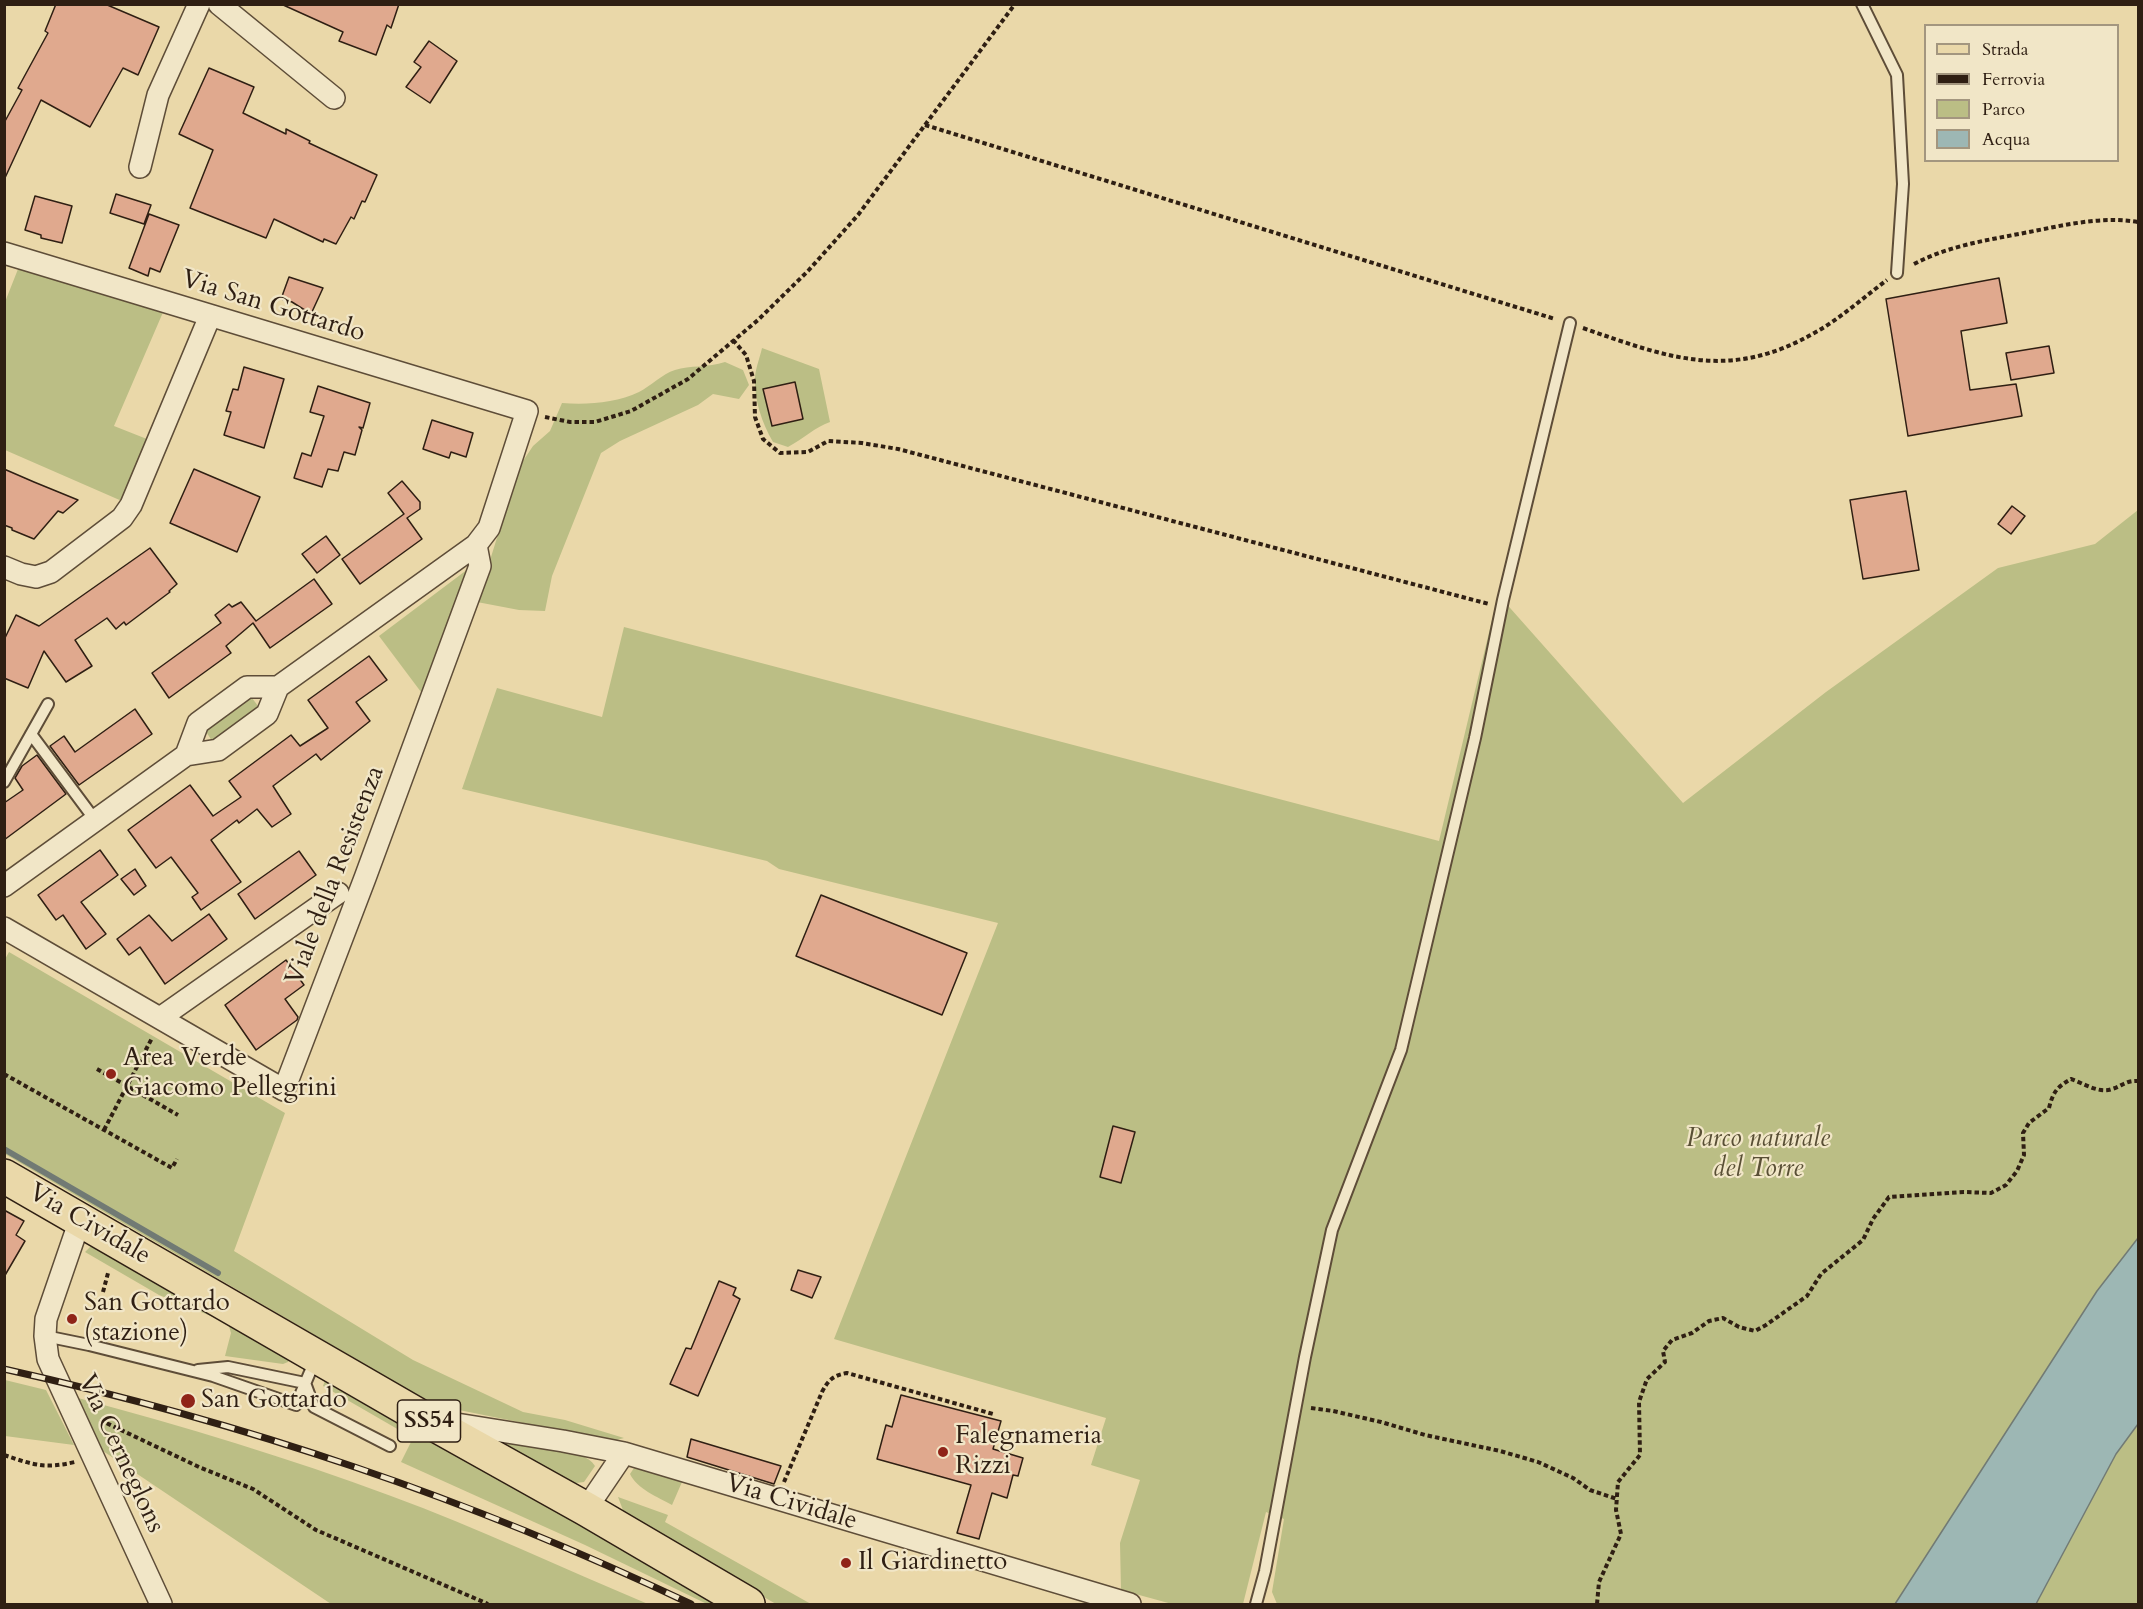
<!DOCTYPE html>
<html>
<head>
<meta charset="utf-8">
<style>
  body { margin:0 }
  #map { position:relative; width:2143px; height:1609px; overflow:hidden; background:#ead8a9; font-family:Cardo,serif }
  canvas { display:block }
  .frame { position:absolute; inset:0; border:6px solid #2f1f13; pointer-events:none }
  .legend { position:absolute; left:1924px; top:24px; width:195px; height:138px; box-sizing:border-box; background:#f1e6c7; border:2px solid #a3967f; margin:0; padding:8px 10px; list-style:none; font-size:18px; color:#2f1f13 }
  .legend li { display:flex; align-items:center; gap:12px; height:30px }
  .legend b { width:30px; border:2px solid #a3967f }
</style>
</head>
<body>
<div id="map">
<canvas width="2143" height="1609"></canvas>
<div class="frame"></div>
<ul class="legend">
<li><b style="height:8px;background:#ead8a9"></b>Strada</li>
<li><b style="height:8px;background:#2f1f13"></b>Ferrovia</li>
<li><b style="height:16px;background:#bbbe85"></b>Parco</li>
<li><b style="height:16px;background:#9db7b4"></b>Acqua</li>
</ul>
</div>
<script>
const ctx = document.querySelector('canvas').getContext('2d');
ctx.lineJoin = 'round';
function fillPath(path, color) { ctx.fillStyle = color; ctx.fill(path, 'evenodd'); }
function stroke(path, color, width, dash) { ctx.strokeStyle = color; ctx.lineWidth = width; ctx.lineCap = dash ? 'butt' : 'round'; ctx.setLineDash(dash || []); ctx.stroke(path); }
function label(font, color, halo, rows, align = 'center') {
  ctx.font = font + ' Cardo,serif'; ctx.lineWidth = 4.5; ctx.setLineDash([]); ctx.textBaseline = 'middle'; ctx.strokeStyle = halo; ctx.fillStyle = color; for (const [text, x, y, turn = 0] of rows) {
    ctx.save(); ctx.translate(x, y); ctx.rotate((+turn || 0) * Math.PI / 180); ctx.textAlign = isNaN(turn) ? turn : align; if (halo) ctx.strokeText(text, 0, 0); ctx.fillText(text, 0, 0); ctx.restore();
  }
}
fillPath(new Path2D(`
  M22,259L167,303L114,426L157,443L131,505L5,450V302Z
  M762,348L819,369L830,422C815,427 803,439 788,447L773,442C762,423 754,400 755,377C756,367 760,357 762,348Z
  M725,362L743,370L749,385L739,399L713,394L698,405L620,441L601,453L552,576L545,611L519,610L477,602L519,467L533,446L550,431L562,403C587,405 616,403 639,392C651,386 662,374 675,370C690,365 708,368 725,362Z
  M2138,510V1238L2097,1291L1895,1604H1277L1272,1592L1284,1519L1266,1512L1243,1604H1172L1121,1590L1120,1543L1140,1480L1091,1465L1106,1418L834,1339L998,923L779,869L767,861L462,789L497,688L602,717L624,627L1439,841L1497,599L1503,600L1683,803L1826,692L1998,568L2095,544Z
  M472,566L424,696L379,636Z
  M249,694L261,710L214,744L203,727Z
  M9,952L285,1113L234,1251L413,1360L523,1412L565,1420L624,1438L613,1441L444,1407L419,1396L5,1154L4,961Z
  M95,1246L103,1247L285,1351L290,1358L288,1362L283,1364L225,1356L231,1333L228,1323L159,1295L85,1252L90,1247Z
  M327,1375L724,1604H707L585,1545L401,1462L413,1438L323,1386Z
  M5,1380L46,1390L74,1445L5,1436Z
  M78,1398C183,1426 289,1458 391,1496C478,1528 562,1568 648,1604H331L103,1451Z
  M2138,1424V1604H2036L2116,1454Z
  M501,1441C522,1443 585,1447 595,1466L584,1482L568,1484L500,1442Z
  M634,1468L651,1471L682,1482L672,1505C658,1497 637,1489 630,1474Z
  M618,1497L668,1515L665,1522L811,1604H776L626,1518Z`), '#bbbe85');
const water = new Path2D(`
  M2138,1238V1424L2116,1454L2036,1604H1895L2097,1291Z`);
fillPath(water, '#9db7b4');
stroke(water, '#717a74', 1.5);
stroke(new Path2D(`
  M4,1149L218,1273`), '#717a74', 6);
const building = new Path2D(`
  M56,4H105L159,27L138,75L123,68L90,127L41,100L4,180V123L22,90L18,88L48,33L45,31Z
  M281,4H399L391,28L387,25L376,55L339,41L343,32Z
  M429,41L457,61L430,103L406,87L421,67L414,62Z
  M209,68L254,87L243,113L286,134V129L310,141L309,143L377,175L365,202L362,201L354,219L351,217L336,244L324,239L323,242L274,219L266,238L190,208L213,150L179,134Z
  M116,194L151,205L144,224L110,213Z
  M35,196L72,206L62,243L41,238V235L25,230Z
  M149,214L179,225L160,272L150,268L148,276L129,268Z
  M289,277L323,288L311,314L292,302L281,299Z
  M1999,278L2007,323L1961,331L1970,390L2016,384L2022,416L1908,436L1886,299Z
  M2049,346L2054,373L2011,380L2006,353Z
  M244,367L284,379L264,448L224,435L231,412L226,411L233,389L238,390Z
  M795,382L803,419L772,426L763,389Z
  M318,386L370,403L363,428L359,427L362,430L355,455L344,452L338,471L328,469L322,487L294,478L302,453L311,456L324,416L310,412Z
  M432,420L473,433L466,457L451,452L449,458L423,449Z
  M4,469L34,482L78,500L63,513L58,511L34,539L12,530V528L4,525Z
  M194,469L260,497L237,552L170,523Z
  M402,481L420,502V509L407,518L422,539L360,584L342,559L404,514L388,493Z
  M1906,491L1919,570L1863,579L1850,500Z
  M2012,506L2025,516L2011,534L1998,524Z
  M326,536L340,555L317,573L302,554Z
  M150,548L177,584L169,591L170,592L126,625L124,622L116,629L107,618L75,640L92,666L66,682L44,651L28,688L4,678V640L16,615L39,626Z
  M314,579L332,604L270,648L253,623L226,646L231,653L169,698L152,673L221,623L215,615L229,604L232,607L241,602L256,621Z
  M369,656L387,680L356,702L370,721L321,760L316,754L273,786L291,814L272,827L257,809L239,823L237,820L211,840L241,882L201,910L192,897L198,893L171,857L156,868L128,830L190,785L213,816L241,797L229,781L291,735L300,746L328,728L308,700Z
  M135,709L152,734L79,785L50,746L64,736L75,752Z
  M37,755L66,794L4,840V803L23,790L15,778L22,766Z
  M100,850L118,875L81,902L106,934L86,949L63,915L56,920L38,895Z
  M299,851L316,875L255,919L238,894Z
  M135,869L146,886L134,895L121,879Z
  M821,895L967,953L942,1015L796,956Z
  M209,914L227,939L165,984L140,947L129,955L117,939L149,915L172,941Z
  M286,960L304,985L285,999L298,1017L297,1020L256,1050L225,1005Z
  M1113,1126L1135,1132L1121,1183L1100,1177Z
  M4,1210L24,1221L16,1235L25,1241L4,1277Z
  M798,1270L821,1277L812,1298L791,1290Z
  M719,1281L736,1288L733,1295L740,1299L698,1396L670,1384L686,1348L691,1349Z
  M901,1395L1001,1421L993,1449L1023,1458L1018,1476L1013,1475L1007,1498L992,1493L979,1539L957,1533L971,1485L877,1459L886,1425L892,1427Z
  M691,1439L781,1466L774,1484L687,1457Z`);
fillPath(building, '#e0a98e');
stroke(building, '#2f1f13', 1.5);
const service = new Path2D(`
  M1862,4L1897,75L1903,184L1897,273
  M31,734L95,820
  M4,782L48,704
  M45,1336L89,1345L213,1376L296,1405L316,1358
  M198,1370L228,1367L305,1383
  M305,1383L314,1407L390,1446
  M1256,1604L1265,1571L1305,1357L1332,1230L1401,1050L1475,738L1503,600L1570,323`);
const minor = new Path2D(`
  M219,4L334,98
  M140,167L158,95L199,4
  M4,253L527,411L489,528L476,545L278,687L267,714L218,750L186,755L4,886
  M4,567L21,574L36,577L51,572L122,518L131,505L210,316
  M186,755L198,723L247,687H278
  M4,928L284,1090L365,878L480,566L476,545
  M160,1018L338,893
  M80,1220L46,1319L45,1336L48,1359L161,1604
  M444,1422L563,1441L624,1453L1130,1604
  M586,1509L624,1453`);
const primary = new Path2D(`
  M4,1176L423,1418L586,1509L748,1604`);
stroke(service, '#5e4d38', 14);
stroke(minor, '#5e4d38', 24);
stroke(primary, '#2f1f13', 36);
stroke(new Path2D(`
  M925,125L1555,319
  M1914,264C1950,245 1989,240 2029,232C2065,225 2101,216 2138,222
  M1583,328C1669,358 1730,382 1816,332C1841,318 1864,297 1887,280
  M733,340L746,355L754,381L755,417L763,439L780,453L808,452L828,441L862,443L898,449L1489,604
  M545,417L570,422H595L631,411L688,379L758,320L808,271L858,215L1015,4
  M97,1069L178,1115
  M4,1074L172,1168L177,1159
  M104,1130L152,1038
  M103,1292L108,1273
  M1311,1408L1333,1411L1381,1422L1425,1435L1500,1451L1538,1462L1573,1478L1590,1490L1617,1499
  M100,1420L199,1467L253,1489L316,1530L488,1604
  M4,1455C34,1465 44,1469 75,1462
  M784,1482L822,1392C828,1380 834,1375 847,1373L993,1414
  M1597,1604L1599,1582L1621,1534L1616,1510L1618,1482L1640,1455L1639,1402L1647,1379L1665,1362L1663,1351L1672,1340L1692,1333L1709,1321L1723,1318L1739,1327L1755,1331L1766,1325L1807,1296L1821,1274L1863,1240L1873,1219L1889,1197L1964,1192L1991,1193L2006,1185L2017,1171L2024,1155L2023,1133L2029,1123L2049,1108C2053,1092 2057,1087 2071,1079C2083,1083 2099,1094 2112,1089C2122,1086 2127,1080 2138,1081`), '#2f1f13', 4, [4.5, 3]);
stroke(service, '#f1e6c7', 10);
stroke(minor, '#f1e6c7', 21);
stroke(primary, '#ead8a9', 33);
const rail = new Path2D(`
  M4,1369C246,1423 468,1498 691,1604`);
stroke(rail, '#2f1f13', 7);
stroke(rail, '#f1e6c7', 4.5, [14]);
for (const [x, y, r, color] of [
  [111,1074,6,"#8f2418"],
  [72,1319,6,"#8f2418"],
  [188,1401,8,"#8f2418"],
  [943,1452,6,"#8f2418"],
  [846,1563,6,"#8f2418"]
]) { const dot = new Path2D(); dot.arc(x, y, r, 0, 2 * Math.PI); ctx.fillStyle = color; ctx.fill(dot); stroke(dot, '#f1e6c7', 2); }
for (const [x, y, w] of [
  [429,1421,63]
]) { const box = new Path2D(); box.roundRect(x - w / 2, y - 21, w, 42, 4.5); ctx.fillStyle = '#f1e6c7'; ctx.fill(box); stroke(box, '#2f1f13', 1.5); }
label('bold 24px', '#2f1f13', null, [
  ["SS54",429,1421]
]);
label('26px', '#2f1f13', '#f1e6c7', [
  ["Via San Gottardo",273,307,17],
  ["Viale della Resistenza",336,876,-69],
  ["Via Cividale",89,1225,30],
  ["Via Cerneglons",120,1454,65],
  ["Via Cividale",791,1503,17]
]);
label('26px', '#2f1f13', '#f1e6c7', [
  ["Area Verde",123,1059],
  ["Giacomo Pellegrini",123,1089],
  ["San Gottardo",84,1304],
  ["(stazione)",84,1334],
  ["San Gottardo",201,1401],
  ["Falegnameria",955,1437],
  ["Rizzi",955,1467],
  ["Il Giardinetto",858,1563]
], 'left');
label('italic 26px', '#594f35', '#f1e6c7', [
  ["Parco naturale",1758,1140],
  ["del Torre",1758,1170]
]);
</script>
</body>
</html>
